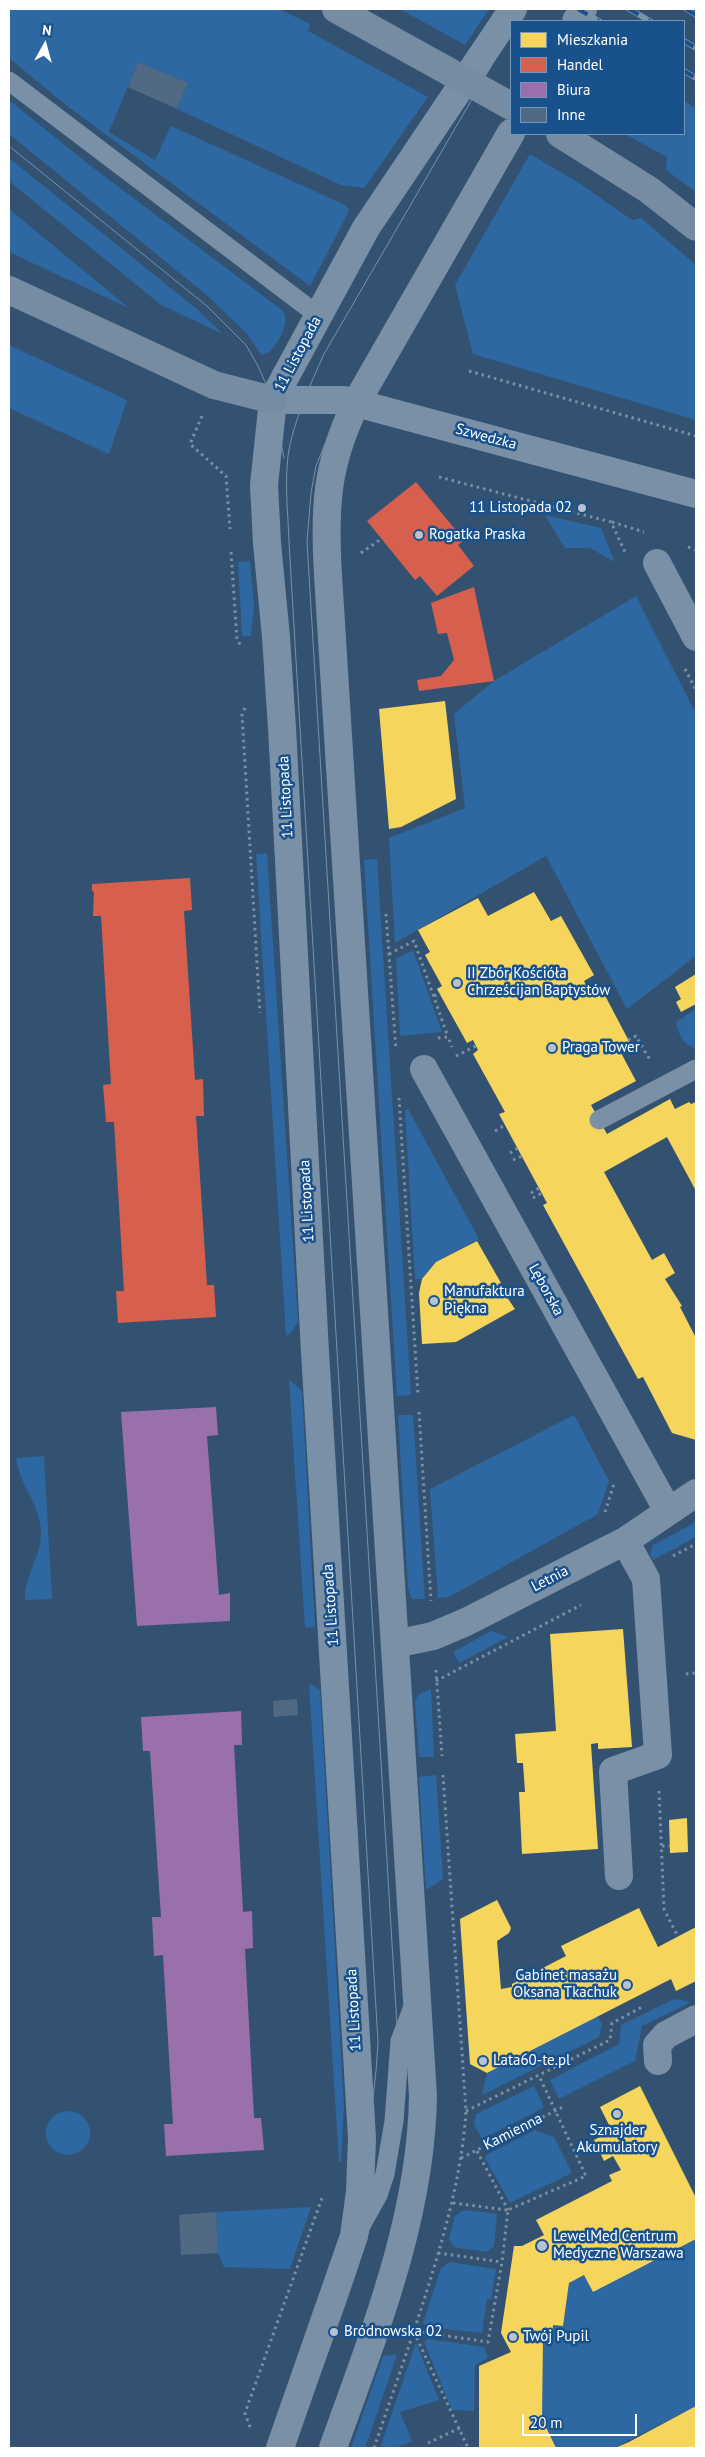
<!DOCTYPE html>
<html>
<head>
<meta charset="utf-8">
<style>
  body { margin:0 }
  #map { position:relative; width:705px; height:2457px; overflow:hidden; background:#335272; font-family:"PT Sans",sans-serif }
  canvas { display:block }
  .frame { position:absolute; inset:0; border:10px solid #fff; pointer-events:none }
  .legend { position:absolute; left:510px; top:20px; width:175px; height:115px; box-sizing:border-box; background:#19518c; border:1px solid #7597ba; margin:0; padding:6px 9px; list-style:none; font-size:15px; color:#fff }
  .legend li { display:flex; align-items:center; gap:10px; height:25px }
  .legend b { width:25px; border:1px solid #7597ba }
  .north { position:absolute; left:20px; top:20px; width:50px; height:50px; -webkit-text-stroke:4px #19518c; paint-order:stroke; rotate:7deg; font-size:14px; font-weight:700; line-height:20px; text-align:center; color:#fff }
  .north::after { content:''; display:block; margin:auto; width:18px; height:22px; background:#fff; clip-path:polygon(50% 0,100% 100%,50% 72%,0 100%) }
  .scale { position:absolute; left:522px; top:2414px; width:115px; height:22px; box-sizing:border-box; border:2px solid #fff; border-top:0; padding-left:6px; font-size:15px; line-height:18px; white-space:nowrap; color:#fff; -webkit-text-stroke:4px #19518c; paint-order:stroke }
</style>
</head>
<body>
<div id="map">
<canvas width="705" height="2457"></canvas>
<div class="frame"></div>
<ul class="legend">
<li><b style="height:14px;background:#f6d55c"></b>Mieszkania</li>
<li><b style="height:14px;background:#d6604d"></b>Handel</li>
<li><b style="height:14px;background:#9970ab"></b>Biura</li>
<li><b style="height:14px;background:#516a84"></b>Inne</li>
</ul>
<div class="north">N</div>
<div class="scale">20 m</div>
</div>
<script>
const ctx = document.querySelector('canvas').getContext('2d');
ctx.lineJoin = 'round';
function fillPath(path, color) { ctx.fillStyle = color; ctx.fill(path, 'evenodd'); }
function stroke(path, color, width, dash) { ctx.strokeStyle = color; ctx.lineWidth = width; ctx.lineCap = dash ? 'butt' : 'round'; ctx.setLineDash(dash || []); ctx.stroke(path); }
function label(font, color, halo, rows, align = 'center') {
  ctx.font = font + ' "PT Sans",sans-serif'; ctx.lineWidth = 5; ctx.setLineDash([]); ctx.textBaseline = 'middle'; ctx.strokeStyle = halo; ctx.fillStyle = color; for (const [text, x, y, turn = 0] of rows) {
    ctx.save(); ctx.translate(x, y); ctx.rotate((+turn || 0) * Math.PI / 180); ctx.textAlign = isNaN(turn) ? turn : align; if (halo) ctx.strokeText(text, 0, 0); ctx.fillText(text, 0, 0); ctx.restore();
  }
}
fillPath(new Path2D(`
  M9,9H279L310,24L308,31L428,97L364,188L341,185L177,109L188,83L138,62L109,132L155,160L171,126L345,205L349,210L345,219L310,286L66,105L9,58Z
  M400,9H489L465,45Z
  M9,100L87,163L283,311C291,323 278,342 270,352L261,355L248,335L209,297L9,134Z
  M684,101L696,108V192L666,170L667,157L625,134H684Z
  M530,154L579,183L632,220L641,218L696,265V420L473,354L455,285Z
  M9,158L198,310L223,334L161,305L9,181Z
  M9,209L129,308L9,252Z
  M9,345L127,400L109,454L9,408Z
  M545,515L601,528L615,562L590,548H565Z
  M250,561L254,606L251,636H242L238,562Z
  M636,596L696,714V956L627,1009L546,856L395,943L389,838L465,808L454,714L494,681Z
  M267,853L298,1322L291,1333L286,1336L256,854Z
  M377,859L411,1395L397,1396L364,860Z
  M413,950L442,1032L400,1036L396,959Z
  M696,1009V1049C683,1044 679,1036 676,1022Z
  M408,1109L479,1239L436,1262L422,1279H415L405,1110Z
  M289,1379L302,1391L315,1627L305,1628Z
  M398,1415H413L425,1599H412L408,1588Z
  M574,1415L609,1481L598,1514L449,1597L438,1598L430,1489Z
  M44,1456L52,1599L25,1600C24,1576 41,1558 41,1534C41,1504 20,1487 16,1458Z
  M696,1522V1537L653,1560L650,1555L653,1545Z
  M491,1631L508,1637L459,1663L453,1652Z
  M309,1683L320,1690L344,2106L341,2162H339Z
  M431,1689L434,1757H419L415,1702L418,1695Z
  M436,1775L443,1879L426,1890L419,1777Z
  M674,1999L691,2002L642,2026L635,2061L559,2099L550,2080L619,2044L621,2025Z
  M597,2016L602,2024L599,2037L482,2095L487,2073Z
  M534,2086L543,2105V2108L482,2139L474,2124L476,2114Z
  M46 2133a22 22 0 1 1 44 0a22 22 0 1 1-44 0Z
  M535,2130L554,2137L572,2173L510,2203L485,2158L486,2155Z
  M311,2207L290,2269L224,2267L218,2253L216,2212Z
  M464,2210L497,2214L494,2246L487,2252L454,2247L449,2239L455,2216Z
  M696,2239V2406L614,2448H556L542,2419L543,2340L552,2336L553,2325L563,2326L569,2283L584,2275L593,2292Z
  M450,2262L496,2269L491,2299H487L482,2333L428,2327L423,2323L441,2268Z
  M428,2339L484,2347L488,2358L475,2365L474,2411L452,2410L424,2342Z
  M416,2343L439,2400L400,2412L412,2441L395,2448H380Z
  M397,2355L365,2448H351L383,2356Z`), '#2d68a2');
fillPath(new Path2D(`
  M445,701L456,799L401,827L389,829L379,709Z
  M534,892L551,921L561,916L594,975L584,981L589,991L600,986L631,1045L620,1051L636,1081L591,1105L607,1134L670,1099L675,1109L689,1102L691,1104L696,1102V1191L667,1137L604,1172L652,1260L664,1253L675,1273L665,1279L682,1306L680,1307L696,1338V1440L672,1433L643,1377L638,1379L631,1366L543,1205L547,1203L499,1114L505,1112L473,1054L478,1050L473,1040L467,1043L437,989L442,986L425,955L430,952L418,930L478,898L488,916Z
  M696,974V1004L681,1012L676,1002L681,999L675,987Z
  M477,1241L501,1283L498,1284L515,1309L456,1342L422,1344L419,1293L422,1279L436,1262Z
  M623,1629L632,1747L598,1749V1743L591,1744L598,1849L522,1854L519,1792H525L523,1763H517L515,1734L556,1731L550,1634Z
  M687,1818L688,1852L670,1853L669,1820Z
  M497,1900L511,1928L509,1933L497,1941L501,1989L512,1987V1984L566,1956L561,1946L639,1908L658,1947L696,1927V1981L676,1991L671,1979L487,2073L470,2064L460,1919Z
  M640,2086L696,2198V2239L593,2292L584,2275L569,2283L563,2326L553,2325L552,2336L543,2340L542,2419L556,2448H479V2366L511,2352L501,2333L514,2246H522L544,2235L536,2220L612,2181L609,2175L621,2170L613,2156L604,2161L594,2140L612,2131L600,2107Z
  M696,2406V2448H615L629,2442Z`), '#f6d55c');
fillPath(new Path2D(`
  M416,482L464,540L458,545L474,566L437,596L420,576L415,580L367,521Z
  M474,587L494,681L419,691L417,680L441,676L454,660L447,633L438,634L431,603Z
  M190,878L192,910L184,911L195,1080L203,1079L204,1116H196L207,1285H214L216,1317L118,1323L116,1291H124L114,1122H106L103,1085L111,1084L101,916H93L94,892L92,891V884Z`), '#d6604d');
fillPath(new Path2D(`
  M216,1407L218,1435L207,1436L219,1595L230,1593V1621L137,1626L121,1412Z
  M241,1711L242,1745H234L243,1912L252,1911L253,1948L245,1949L254,2118H261L264,2150L166,2156L164,2124H173L163,1955L154,1956L152,1917H161L150,1751H143L141,1717Z`), '#9970ab');
fillPath(new Path2D(`
  M138,62L188,83L177,109L128,87Z
  M297,1699L298,1715L274,1717L273,1701Z
  M216,2212L218,2253L181,2255L179,2215Z`), '#516a84');
stroke(new Path2D(`
  M469,371L696,436
  M202,416L190,444L226,476L230,529
  M439,477L611,522L625,552
  M612,522L644,532
  M688,547L696,550
  M231,552L237,640L242,647
  M361,553L381,539
  M685,669L696,690
  M245,708L242,714L260,1013
  M386,914L396,1050
  M389,954L414,941L448,1037
  M434,996L440,993
  M438,1038L448,1037L452,1047
  M628,1040L636,1036L650,1060
  M456,1056L476,1046
  M399,1098L418,1395
  M495,1131L505,1125
  M510,1153L518,1148
  M513,1160L522,1156
  M531,1193L539,1188
  M533,1198L542,1193
  M419,1412L431,1601
  M605,1512L614,1484
  M673,1556L696,1544
  M436,1670L442,1756
  M686,1674L696,1673
  M436,1681L581,1605
  M443,1775L466,2111C461,2187 437,2259 414,2331L488,2342L502,2262L508,2210L586,2176L539,2076
  M659,1791L664,1909L678,1937
  M662,1846H670
  M466,2111L610,2040L612,2023L644,2006
  M477,2151L508,2210
  M461,2158L565,2106
  M453,2203L507,2210
  M438,2253L502,2262
  M414,2332L468,2448
  M250,2427L245,2413L323,2195
  M428,2443L460,2428
  M374,2448L414,2331`), '#7a90a6', 3, [2.5, 4]);
stroke(new Path2D(`
  M9,81L319,316
  M599,1120L696,1069
  M359,2229L378,2195L385,2174L394,2121L400,2041L415,2001`), '#7a90a6', 19);
stroke(new Path2D(`
  M657,563L696,637
  M424,1069L668,1511
  M395,1644L433,1636L466,1622L625,1541L696,1493
  M619,1876L613,1771L658,1755L646,1579L625,1541
  M658,2061L657,2045L666,2035L696,2019`), '#7a90a6', 28);
stroke(new Path2D(`
  M576,21L583,9
  M273,400H343L356,403L696,494
  M280,2448L354,2236L360,2192L362,2138L315,1352L282,728L276,637L267,543L264,485L273,400L283,381L366,228L513,9
  M333,2448C374,2333 421,2219 423,2096L328,575C324,507 326,465 356,403L511,133`), '#7a90a6', 28);
stroke(new Path2D(`
  M560,134L649,190L696,227
  M9,290L214,385L273,400`), '#768ca2', 28);
stroke(new Path2D(`
  M517,21L524,9
  M563,21L571,9
  M9,146L207,306L246,345L258,366L273,400L284,458
  M268,2448C313,2317 372,2182 378,2042L289,542C288,512 284,479 289,449C296,416 310,385 324,354L511,32
  M293,2448C337,2322 395,2194 399,2059L307,542L311,493L316,466L343,400L511,111`), '#7b91a5', 1);
const rail = new Path2D(`
  M578,9L599,21
  M629,9L650,21
  M686,9L696,15
  M684,41L696,48
  M684,71L696,78`);
stroke(rail, '#7b91a5', 5.5);
stroke(rail, '#19518c', 4, [11]);
stroke(new Path2D(`
  M336,9L511,106`), '#768ca2', 28);
for (const [x, y, r, color] of [
  [582,508,5,"#b8c2ce"],
  [419,535,5,"#b8c2ce"],
  [457,983,5,"#b8c2ce"],
  [552,1048,5,"#b8c2ce"],
  [434,1301,5,"#b8c2ce"],
  [627,1985,5,"#b8c2ce"],
  [483,2061,5,"#b8c2ce"],
  [617,2114,5,"#b8c2ce"],
  [542,2246,6,"#b8c2ce"],
  [334,2332,5,"#b8c2ce"],
  [513,2337,5,"#b8c2ce"]
]) { const dot = new Path2D(); dot.arc(x, y, r, 0, 2 * Math.PI); ctx.fillStyle = color; ctx.fill(dot); stroke(dot, '#19518c', 2); }
label('15px', '#fff', '#19518c', [
  ["11 Listopada",298,354,-62],
  ["Szwedzka",486,437,15],
  ["11 Listopada",286,797,-93],
  ["11 Listopada",307,1201,-93],
  ["Lęborska",546,1290,61],
  ["Letnia",550,1579,-27],
  ["11 Listopada",331,1605,-94],
  ["11 Listopada",354,2010,-93],
  ["Kamienna",513,2132,-27]
]);
label('15px', '#fff', '#19518c', [
  ["11 Listopada 02",572,508,"right"],
  ["Rogatka Praska",429,535],
  ["II Zbór Kościóła",467,974],
  ["Chrześcijan Baptystów",467,991],
  ["Praga Tower",562,1048],
  ["Manufaktura",444,1292],
  ["Piękna",444,1309],
  ["Gabinet masażu",617,1976,"right"],
  ["Oksana Tkachuk",617,1993,"right"],
  ["Lata60-te.pl",493,2061],
  ["Sznajder",617,2131,"center"],
  ["Akumulatory",617,2148,"center"],
  ["LewelMed Centrum",553,2237],
  ["Medyczne Warszawa",553,2254],
  ["Bródnowska 02",344,2332],
  ["Twój Pupil",523,2337]
], 'left');
</script>
</body>
</html>
